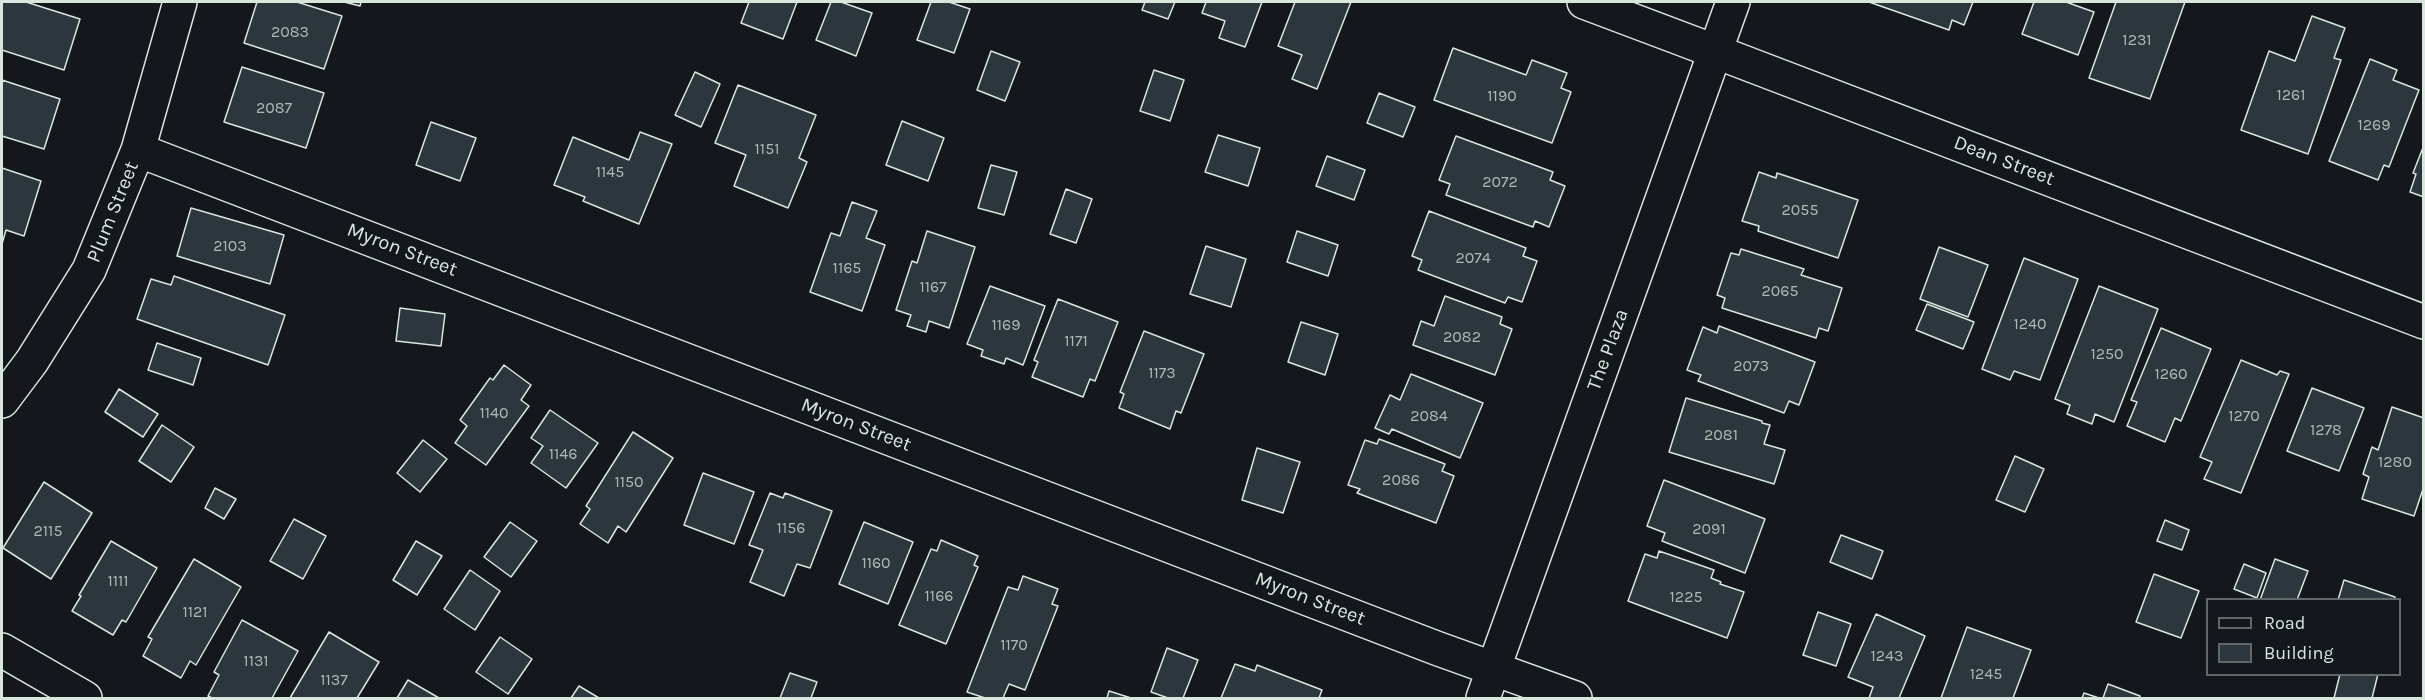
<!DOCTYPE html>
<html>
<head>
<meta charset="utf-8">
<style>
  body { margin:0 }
  #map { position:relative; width:2425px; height:700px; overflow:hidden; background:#14181c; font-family:Karla,sans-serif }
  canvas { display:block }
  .frame { position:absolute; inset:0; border:3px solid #d8e6dc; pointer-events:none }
  .legend { position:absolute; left:2206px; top:598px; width:195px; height:78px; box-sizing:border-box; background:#14181c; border:2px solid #626a69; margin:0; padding:8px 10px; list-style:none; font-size:18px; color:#d8e6dc }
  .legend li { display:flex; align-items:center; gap:12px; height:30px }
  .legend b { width:30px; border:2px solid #626a69 }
</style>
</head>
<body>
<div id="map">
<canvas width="2425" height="700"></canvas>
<div class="frame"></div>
<ul class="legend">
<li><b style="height:8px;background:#14181c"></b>Road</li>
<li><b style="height:16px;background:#2c363c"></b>Building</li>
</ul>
</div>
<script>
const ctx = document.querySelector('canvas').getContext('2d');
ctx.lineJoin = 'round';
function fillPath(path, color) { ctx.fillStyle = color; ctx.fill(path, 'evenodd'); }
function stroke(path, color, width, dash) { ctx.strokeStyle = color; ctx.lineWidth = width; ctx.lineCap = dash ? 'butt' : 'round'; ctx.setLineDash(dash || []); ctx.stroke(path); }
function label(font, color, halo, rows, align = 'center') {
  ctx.font = font + ' Karla,sans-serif'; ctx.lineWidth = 4.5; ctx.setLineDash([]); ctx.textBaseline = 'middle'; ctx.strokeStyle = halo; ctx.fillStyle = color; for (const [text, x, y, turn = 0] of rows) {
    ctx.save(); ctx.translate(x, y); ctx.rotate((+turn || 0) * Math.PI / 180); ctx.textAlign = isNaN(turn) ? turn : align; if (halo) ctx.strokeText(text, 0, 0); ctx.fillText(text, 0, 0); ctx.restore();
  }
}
const building = new Path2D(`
  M2,2H26L80,19L64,70L2,50Z
  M257,2H297L342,16L324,69L244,43Z
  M344,2H361L360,6Z
  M749,2H797L783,39L741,23Z
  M831,2H841L872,13L856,56L816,40Z
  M931,2H949L970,9L954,53L917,40Z
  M1145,2H1175L1168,19L1142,10Z
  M1206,2H1262L1245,47L1219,38L1225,21L1202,13Z
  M1295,2H1351L1317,89L1292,79L1302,55L1278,46Z
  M1869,2H1973L1964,25L1952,20L1949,30Z
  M2034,2H2066L2094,12L2078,55L2022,34Z
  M2116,2H2185L2150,99L2089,78Z
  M2312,16L2345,28L2334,58L2341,60L2308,154L2241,130L2269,51L2295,61Z
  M1453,48L1526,75L1532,60L1567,73L1561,88L1571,92L1552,143L1434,100Z
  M991,51L1020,62L1005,101L977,90Z
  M2370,59L2397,70L2393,80L2419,90L2389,167L2384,165L2378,180L2329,161Z
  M242,67L324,93L306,148L224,122Z
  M1154,70L1184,80L1170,121L1140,111Z
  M695,72L720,84L701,127L675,115Z
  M2,80L60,99L44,149L2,136Z
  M738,85L816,115L799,158L807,162L788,208L734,186L746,155L715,143Z
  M1379,93L1415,107L1403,137L1367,123Z
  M902,121L944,138L928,181L886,165Z
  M431,122L476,138L460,181L416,165Z
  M640,132L672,144L639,224L583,201L585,197L554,185L573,137L629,160Z
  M1218,135L1260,148L1248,186L1205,172Z
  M1456,136L1553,172L1550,180L1565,186L1549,227L1535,221L1533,227L1446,195L1450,184L1439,180Z
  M2424,145V197L2410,192L2416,174L2413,173Z
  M1327,156L1365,170L1354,200L1316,186Z
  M991,165L1017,172L1004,215L978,208Z
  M2,168L41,181L24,236L6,230L2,244Z
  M1759,172L1776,178L1777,173L1858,200L1838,258L1758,231L1759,226L1742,221Z
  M1066,189L1092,199L1076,243L1050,234Z
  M852,202L877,211L866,238L885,245L862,311L810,292L831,233L840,236Z
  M191,208L284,235L270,284L177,256Z
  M1429,211L1526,248L1523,256L1537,261L1522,302L1508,297L1505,303L1418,270L1422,260L1412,256Z
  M927,231L975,247L949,328L929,321L926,332L907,326L911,315L896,310L912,261L917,263Z
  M1297,231L1338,245L1328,276L1287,262Z
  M1206,246L1246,259L1231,307L1190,294Z
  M1939,247L1988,265L1968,317L1920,299Z
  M1741,249L1804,269L1801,275L1842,288L1828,331L1819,328L1816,338L1722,308L1725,298L1717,295L1731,253L1739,255Z
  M2024,258L2078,279L2040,380L2014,371L2010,380L1982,369Z
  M174,276L285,315L268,365L137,319L151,279L171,285Z
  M990,286L1045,306L1023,365L1006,358L1004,364L981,356L983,350L967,344Z
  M2099,286L2158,309L2114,422L2095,414L2092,424L2067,414L2070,405L2055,399Z
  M1445,296L1502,317L1500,324L1512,329L1495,375L1413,345L1421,321L1434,326Z
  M1058,299L1118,322L1095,381L1090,379L1083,397L1032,377L1038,362L1034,360Z
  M1927,304L1974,322L1963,349L1916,330Z
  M400,308L445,314L441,346L396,341Z
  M1301,322L1338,334L1325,375L1288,362Z
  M1719,326L1815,362L1799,405L1789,401L1784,413L1698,381L1701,375L1687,370L1703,327L1717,333Z
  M2161,328L2211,349L2181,421L2175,418L2165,442L2127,426L2137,402L2131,400Z
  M1144,331L1204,354L1181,413L1176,411L1170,429L1119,408L1124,394L1120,392Z
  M157,343L201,358L193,385L148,370Z
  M2241,360L2277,375L2280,371L2289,374L2241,493L2204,479L2212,462L2200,457Z
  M504,365L531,385L521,400L529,406L486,465L455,443L467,426L460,420L490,378L493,380Z
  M1411,374L1483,403L1460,458L1392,429L1389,434L1375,428L1390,395L1400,400Z
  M2312,388L2364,408L2339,471L2287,451Z
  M119,389L158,414L143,437L105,412Z
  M1686,398L1762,421V423L1770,425L1764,444L1785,450L1774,484L1669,452Z
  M2392,407L2424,418V486L2414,516L2362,499L2369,477L2363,474L2372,447L2378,450Z
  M550,410L598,443L566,488L531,463L543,446L531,438Z
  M162,425L194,447L171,482L139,461Z
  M633,432L673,458L626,532L618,526L608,543L580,524L590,509L586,506Z
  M1379,439L1445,464L1442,471L1454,476L1436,523L1357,493L1360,489L1348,485L1365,440L1377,444Z
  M423,440L447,459L420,492L397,473Z
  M1257,448L1300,462L1283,513L1242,500Z
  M2015,456L2044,469L2025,512L1996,500Z
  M703,473L754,492L734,544L684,525Z
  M1664,480L1765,519L1745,573L1662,541L1665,533L1647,526Z
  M44,482L92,513L51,579L3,548Z
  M215,488L236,499L224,519L205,508Z
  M770,493L783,498L785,493L832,511L810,568L797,564L784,596L750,582L763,550L749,545Z
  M294,519L326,536L303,579L270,561Z
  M2165,520L2189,530L2182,550L2157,541Z
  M510,522L537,541L511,577L484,557Z
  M864,522L913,542L888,604L839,584Z
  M1841,535L1883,551L1872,579L1830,562Z
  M941,540L978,556L974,565L978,567L946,644L899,625L931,549L937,551Z
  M111,541L157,568L126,622L122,620L113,635L72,611L81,596L79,595Z
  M416,541L442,556L417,595L393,580Z
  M1659,551L1714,570L1711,578L1721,582L1720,584L1744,592L1727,638L1628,601L1645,554L1657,558Z
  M194,559L241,587L196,665L190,661L181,678L143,656L152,639L148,637Z
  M2275,559L2308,571L2297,600H2260Z
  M2244,564L2266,573L2257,598L2234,589Z
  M470,570L500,591L475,630L444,609Z
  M2154,574L2199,591L2181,638L2136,622Z
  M1023,576L1058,589L1052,604L1058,606L1025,690L1009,684L1003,698H985L967,692L1008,587L1018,590Z
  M2344,580L2395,597L2394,600H2338Z
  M1818,612L1851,624L1836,666L1803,655Z
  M1876,614L1925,636L1899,698H1869L1873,687L1848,677Z
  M242,620L298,651L272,698H212L208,696L219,675L214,672Z
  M1967,627L2031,650L2013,698H1941Z
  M329,632L379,662L357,698H290Z
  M500,637L532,659L508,694L476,672Z
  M1167,648L1198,660L1183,698H1168L1151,692Z
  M1235,664L1255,671L1257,665L1322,690L1319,698H1221Z
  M790,673L817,682L811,698H780Z
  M2340,674H2378L2372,698H2334Z
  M408,680L439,698H397Z
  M2108,684L2140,696V698H2103Z
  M579,686L599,698H571Z
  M1109,691L1131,698H1107Z
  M2084,693L2099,698H2082Z`);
fillPath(building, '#2c363c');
stroke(building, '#d8e6dc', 1.5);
const street = new Path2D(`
  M1584,2L1714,51
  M138,150L1436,648L1575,698
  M2,401L32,361L89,270L138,150L180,2
  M2,650L85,698
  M1483,698L1733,2`);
const secondary = new Path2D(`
  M1714,51L2424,322`);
stroke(street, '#d8e6dc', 36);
stroke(secondary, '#d8e6dc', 36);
stroke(street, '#14181c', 33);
stroke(secondary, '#14181c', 33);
label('16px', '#adbab4', null, [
  ["2083",290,32],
  ["1231",2137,40],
  ["1261",2291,95],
  ["1190",1502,96],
  ["2087",274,108],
  ["1269",2374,125],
  ["1151",767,149],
  ["1145",610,172],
  ["2072",1500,182],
  ["2055",1800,210],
  ["2103",230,246],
  ["2074",1473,258],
  ["1165",847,268],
  ["1167",933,287],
  ["2065",1780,291],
  ["1240",2030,324],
  ["1169",1006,325],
  ["2082",1462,337],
  ["1171",1076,341],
  ["1250",2107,354],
  ["2073",1751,366],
  ["1173",1162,373],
  ["1260",2171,374],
  ["1140",494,413],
  ["2084",1429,416],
  ["1270",2244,416],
  ["1278",2326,430],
  ["2081",1721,435],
  ["1146",563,454],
  ["1280",2395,462],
  ["2086",1401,480],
  ["1150",629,482],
  ["1156",791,528],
  ["2091",1709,529],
  ["2115",48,531],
  ["1160",876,563],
  ["1111",118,581],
  ["1166",939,596],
  ["1225",1686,597],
  ["1121",195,612],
  ["1170",1014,645],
  ["1243",1887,656],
  ["1131",256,661],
  ["1245",1986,674],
  ["1137",334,680]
]);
label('20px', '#d8e6dc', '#14181c', [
  ["Dean Street",2004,161,21],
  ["Plum Street",113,212,-68],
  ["Myron Street",402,250,21],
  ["The Plaza",1608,350,-70],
  ["Myron Street",856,425,21],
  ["Myron Street",1310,599,21]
]);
</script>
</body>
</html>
